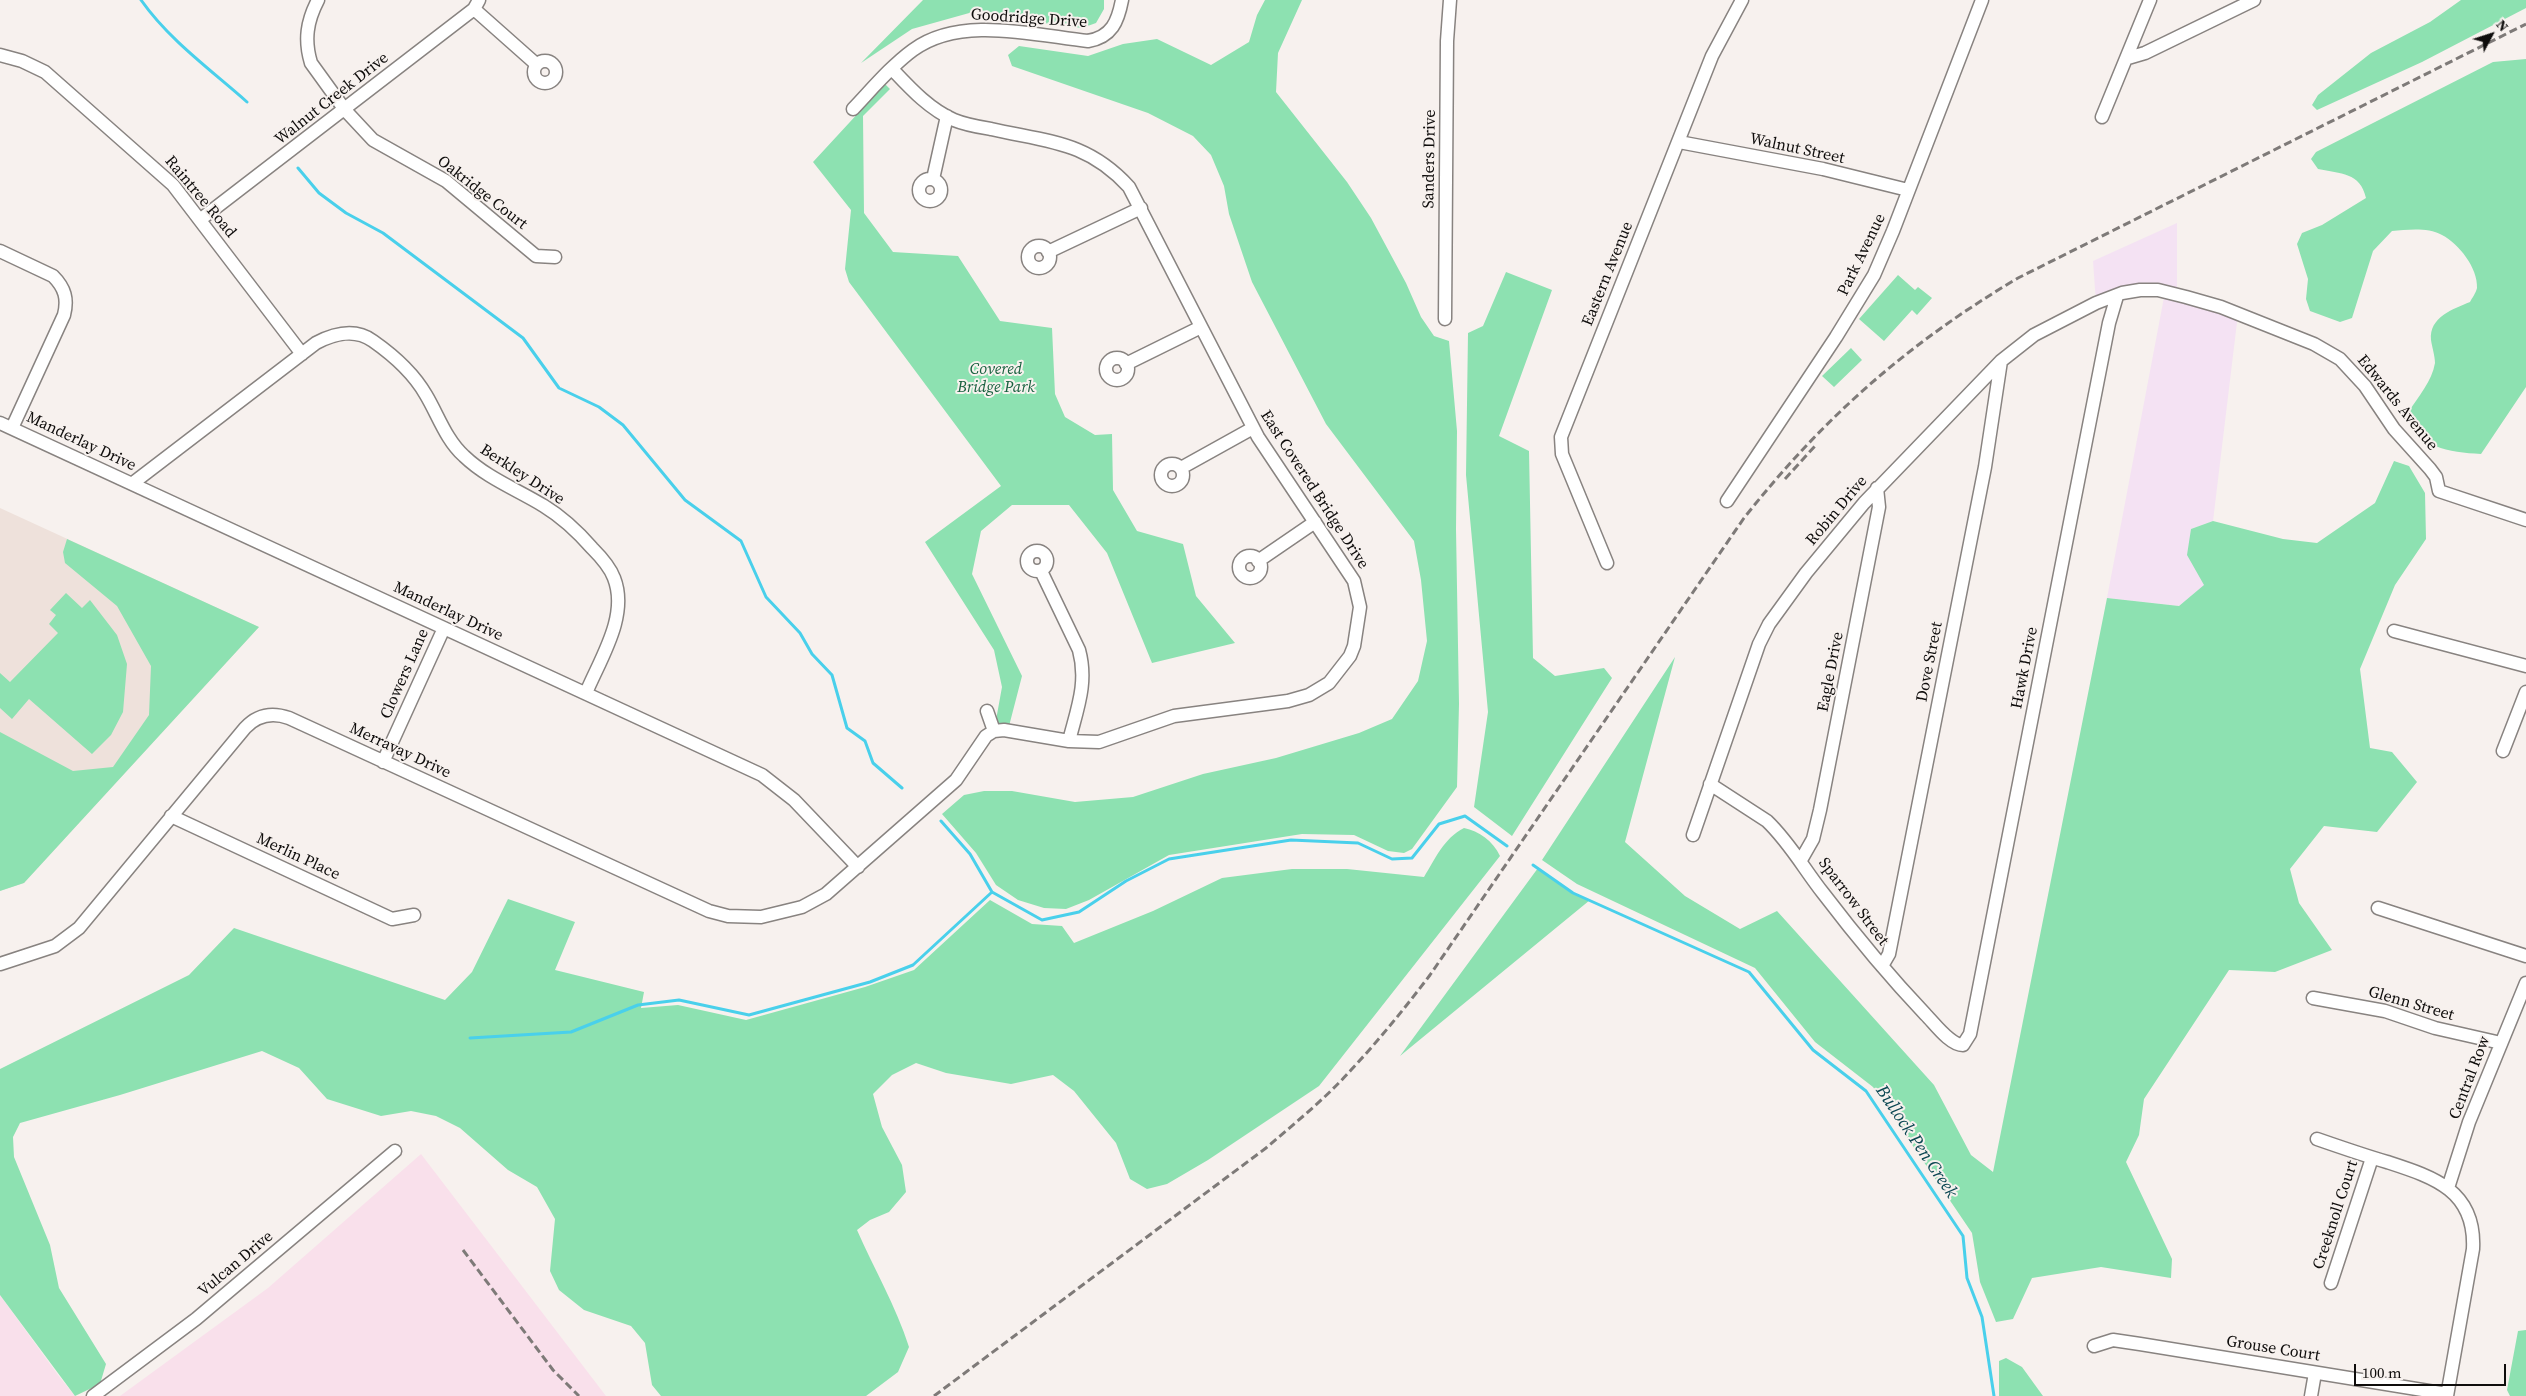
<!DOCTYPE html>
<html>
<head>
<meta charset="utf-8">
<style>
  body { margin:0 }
  #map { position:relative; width:2526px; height:1396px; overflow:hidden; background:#f7f1ee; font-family:"Source Serif 4",serif }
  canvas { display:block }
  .north { position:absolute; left:2466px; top:10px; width:50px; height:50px; -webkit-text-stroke:4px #f7f1ee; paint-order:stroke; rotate:50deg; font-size:14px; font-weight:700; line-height:20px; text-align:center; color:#0f0d0c }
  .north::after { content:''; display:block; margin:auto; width:18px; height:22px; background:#0f0d0c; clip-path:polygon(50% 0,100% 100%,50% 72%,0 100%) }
  .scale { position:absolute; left:2354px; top:1364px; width:152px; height:22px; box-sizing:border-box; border:2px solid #0f0d0c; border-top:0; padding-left:6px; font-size:15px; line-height:18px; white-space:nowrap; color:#0f0d0c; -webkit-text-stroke:4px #f7f1ee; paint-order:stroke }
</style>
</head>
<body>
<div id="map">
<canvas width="2526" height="1396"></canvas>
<div class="north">N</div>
<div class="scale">100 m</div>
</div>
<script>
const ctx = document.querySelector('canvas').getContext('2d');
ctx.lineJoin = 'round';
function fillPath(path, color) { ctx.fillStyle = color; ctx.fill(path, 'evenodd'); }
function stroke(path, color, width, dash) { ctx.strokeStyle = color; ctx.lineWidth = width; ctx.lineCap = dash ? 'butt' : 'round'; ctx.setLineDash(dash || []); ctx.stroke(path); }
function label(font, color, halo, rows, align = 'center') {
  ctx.font = font + ' "Source Serif 4",serif'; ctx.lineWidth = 4; ctx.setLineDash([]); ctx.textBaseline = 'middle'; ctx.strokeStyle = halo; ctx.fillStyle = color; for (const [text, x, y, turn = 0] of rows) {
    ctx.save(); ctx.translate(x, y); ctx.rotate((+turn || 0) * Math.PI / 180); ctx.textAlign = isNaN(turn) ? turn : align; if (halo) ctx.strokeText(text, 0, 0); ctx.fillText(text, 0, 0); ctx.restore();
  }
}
fillPath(new Path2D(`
  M2177,223V294L2238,314L2213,521L2191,529L2205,585L2179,606L2107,598L2165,292L2096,303L2093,261Z`), '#f4e2f3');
fillPath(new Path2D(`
  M421,1154L606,1396H120L268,1288Z
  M0,1295L58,1375L75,1396H0Z`), '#f9e0eb');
fillPath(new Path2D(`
  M0,508L259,627L24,883L0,891Z`), '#eee1db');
fillPath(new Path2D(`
  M923,0H1104V9L1096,23L1082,28L1036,22L980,10L912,29L861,63Z
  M1265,0H1302L1278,53L1276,92L1347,182L1371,218L1406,283L1421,317L1434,336L1449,341L1457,431L1456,529L1459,704L1457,787L1412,849L1404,853L1388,851L1354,835L1302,834L1169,855L1089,900L1066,909L1044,908L1018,900L996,885L976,853L942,814L964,795L984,791H1012L1075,802L1133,797L1203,774L1276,758L1359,733L1392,719L1418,681L1427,641L1421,580L1414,541L1326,424L1252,282L1229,214L1224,186L1211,155L1193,136L1148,113L1012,66L1008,55L1019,46L1088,56L1123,44L1157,39L1211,65L1249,42L1257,15Z
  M2461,0H2526V8L2422,62L2317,110L2312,105L2318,95L2371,53L2430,22Z
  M2526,59V387L2481,454C2449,452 2416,449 2409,411C2418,397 2432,381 2435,363C2435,356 2432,347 2431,340C2429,317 2453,309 2470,302C2472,298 2476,293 2477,288C2478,268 2459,244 2442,235C2427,227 2407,230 2392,231L2373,251L2352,318L2340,322L2310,311L2306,299L2308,279L2297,244L2302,233L2322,225L2366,198C2360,172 2341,174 2318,169L2311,159L2316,152L2493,62Z
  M885,84L890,89L863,116L864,213L893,252L958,256L1000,321L1052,328L1055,394L1065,417L1095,435L1112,434L1113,490L1137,531L1183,544L1196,596L1235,643L1152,663L1107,553L1069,505H1012L981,531L972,574L1022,676L1008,730L994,731L1002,687L994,650L925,542L1001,486L849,282L845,269L851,210L813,162Z
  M1506,272L1552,290L1499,436L1529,451L1533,658L1555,676L1604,668L1612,678L1512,836L1474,807L1488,712L1466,475L1468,333L1483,326Z
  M1898,275L1915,290L1918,287L1932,298L1917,315L1912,310L1884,341L1859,319Z
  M1851,348L1862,360L1834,387L1822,376Z
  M2394,461L2409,466L2425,493L2426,539L2395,585L2360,669L2370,748L2392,752L2417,782L2377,832L2324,826L2290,869L2299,903L2332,950L2275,972L2229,970L2144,1099L2139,1135L2126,1162L2172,1259L2171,1278L2101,1267L2032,1278L2013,1319L1996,1322L1980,1282L1972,1233L1873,1087L1815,1042L1755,968L1577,884L1542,860L1675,657L1625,842L1685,896L1740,929L1777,911L1934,1085L1971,1155L1993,1172L2107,598L2179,606L2204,585L2187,555L2191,529L2213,521L2283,539L2317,543L2375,503Z
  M67,539L259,627L24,883L0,891V732L73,771L113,767L149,715L151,666L117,606L65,563L63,552Z
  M66,593L82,608L90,600L117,635L127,664L123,712L111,735L92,754L29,699L12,719L0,708V673L10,682L58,633L49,624L56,615L50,610Z
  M1464,828C1479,831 1493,841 1500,856L1319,1086L1208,1160L1167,1184L1147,1189L1130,1179L1116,1143L1074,1091L1053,1075L1011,1084L946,1073L916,1063L892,1075L873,1094L882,1127L902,1165L906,1192L889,1212L870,1220L857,1230C874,1269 896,1306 909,1347L898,1372L866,1396H661L652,1385L645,1343L631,1326L584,1310L559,1290L550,1271L555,1219L537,1187L508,1170L460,1128L436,1116L411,1111L381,1116L327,1099L299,1068L262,1051L120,1095L20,1123L13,1137L14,1157L50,1245L59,1288L106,1364L100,1384L75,1396L0,1295V1069L189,975L234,928L445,1000L472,972L508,899L575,922L555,970L644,992L641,1008L678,1005L746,1020L865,987L914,970L990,900L1032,924L1062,926L1074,943L1153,911L1222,878L1292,869H1347L1424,877C1435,859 1444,838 1464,828Z
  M1538,868L1573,893L1590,900L1400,1056Z
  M2526,1330V1396H2510L2507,1390L2518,1331Z
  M2006,1358L2022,1367L2043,1396H1999V1361Z`), '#8de1b1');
stroke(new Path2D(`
  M141,0C169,40 211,70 247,102
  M298,168L319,193L346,213L383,233L523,338L559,388L599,407L623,425L685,500L741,541L766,597L800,633L812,654L832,675L847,728L865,741L873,763L902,788
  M941,821L970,854L992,892
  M1533,865L1573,893L1749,972L1813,1050L1866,1091L1963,1236L1967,1278L1982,1317L1994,1396
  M470,1038L571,1032L638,1005L679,1000L749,1015L870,982L913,965L992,892L1042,920L1079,912L1126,881L1169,859L1291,840L1358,843L1392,859L1412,858L1439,824L1465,816L1507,846`), '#49d0eb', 3);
const street = new Path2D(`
  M318,0C307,21 304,40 311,63L345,110L373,140L446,181L536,256L555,257
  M474,9L536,64
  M0,55L22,61L45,72L173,185L302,354
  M2128,58L2145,53L2254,0
  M534 72a11 11 0 1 1 22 0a11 11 0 1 1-22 0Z
  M853,109C872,89 891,66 913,50C960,15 1034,35 1088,41C1112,37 1118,21 1122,0
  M2102,117L2150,0
  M1679,142L1823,169L1908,190
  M919 190a11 11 0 1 1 22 0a11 11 0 1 1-22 0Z
  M933,179L947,116
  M201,219L474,9L479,0
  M1028 257a11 11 0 1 1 22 0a11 11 0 1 1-22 0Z
  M0,251L53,276C65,288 68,299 64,315L12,428
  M1048,252L1141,208
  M1445,319L1447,41L1450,0
  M1106 369a11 11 0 1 1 22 0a11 11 0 1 1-22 0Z
  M1126,364L1201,327
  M0,423L762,775L794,800L858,867
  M1161 475a11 11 0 1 1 22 0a11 11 0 1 1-22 0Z
  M1181,468L1253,428
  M133,483L316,343C335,333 355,328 373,341C393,355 414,374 426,395C438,415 446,440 464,456C487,478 516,489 544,506C562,517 578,532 592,548C601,557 610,567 614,578C629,616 600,659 586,693
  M1727,501L1836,337L1874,275L1893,231L1982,0
  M1027 561a10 10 0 1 1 20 0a10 10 0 1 1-20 0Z
  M1239 567a11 11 0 1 1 22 0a11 11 0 1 1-22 0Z
  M1258,561L1315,522
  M1607,563L1562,454L1561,437L1712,56L1742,0
  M1041,571L1079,650C1088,683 1077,709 1069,741
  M2394,631L2526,666
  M987,711L994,731
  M2503,751L2526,692
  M383,762L444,628
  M1710,784L1767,821C1790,843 1804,869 1823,893C1855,935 1889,976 1926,1015C1935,1024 1950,1045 1963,1045L1970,1034L2109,323L2117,296
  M171,816L392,919L414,915
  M1693,835L1759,644L1769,624L1806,573L1864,503L2001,361L2034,335L2096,303L2122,293L2140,290H2158L2186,297L2221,307L2314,344L2340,359L2365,386L2394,429L2430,469L2436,477L2439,491L2526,520
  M1801,860L1813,839L1820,810L1879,507L1877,488
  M2378,908L2526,956
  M0,964L55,946L79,928L245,728C257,715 272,712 289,718L709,911L728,916L761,917L802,907L826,894L956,780L986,736L994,731L1004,730L1069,741L1099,742L1174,716L1288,701L1309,695L1329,683L1350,656L1354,646L1360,607L1354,581L1258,437L1129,187C1087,141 1048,142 991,129C979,127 966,125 954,120C929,109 910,88 892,69
  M1882,966L1889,954L1985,467L2001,361
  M2313,998L2385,1011L2435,1028L2501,1043
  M2317,1139C2340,1147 2363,1155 2387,1162C2433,1177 2476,1190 2473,1249L2447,1396
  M2448,1188L2469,1122L2526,983
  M2331,1283L2372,1158
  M2094,1346L2113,1340L2140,1344L2447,1394
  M93,1396L196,1319L395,1151
  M2311,1396L2315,1373`);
stroke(street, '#888380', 15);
stroke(street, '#fff', 12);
stroke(new Path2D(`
  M1785,479L1815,446
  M463,1250L553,1370L579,1396
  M934,1396L1266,1148C1295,1123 1325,1099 1351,1070C1379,1040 1405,1008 1430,975L1744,518C1824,417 1907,344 2018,278L2526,24`), '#7e7a78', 3, [8, 4]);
label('16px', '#0f0d0c', '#f7f1ee', [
  ["Goodridge Drive",1029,19,4],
  ["Walnut Creek Drive",332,99,-38],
  ["Walnut Street",1797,149,12],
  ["Sanders Drive",1430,159,-89],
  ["Oakridge Court",482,193,38],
  ["Raintree Road",200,197,50],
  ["Park Avenue",1862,255,-64],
  ["Eastern Avenue",1608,274,-68],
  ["Edwards Avenue",2397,403,51],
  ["Manderlay Drive",81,442,25],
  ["Berkley Drive",522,475,33],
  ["East Covered Bridge Drive",1314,490,57],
  ["Robin Drive",1837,511,-50],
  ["Manderlay Drive",448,612,25],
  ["Dove Street",1930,662,-79],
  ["Hawk Drive",2025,668,-79],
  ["Eagle Drive",1831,672,-79],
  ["Clowers Lane",405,674,-66],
  ["Merravay Drive",400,751,25],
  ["Merlin Place",298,857,25],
  ["Sparrow Street",1853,902,53],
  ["Glenn Street",2411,1004,16],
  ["Central Row",2470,1078,-69],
  ["Creeknoll Court",2336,1215,-72],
  ["Vulcan Drive",236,1264,-40],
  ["Grouse Court",2273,1349,9]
]);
label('italic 16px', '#17603e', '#f7f1ee', [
  ["Covered",996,370],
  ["Bridge Park",996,388]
]);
label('italic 18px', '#0b4752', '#f7f1ee', [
  ["Bullock Pen Creek",1916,1142,56]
]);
</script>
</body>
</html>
